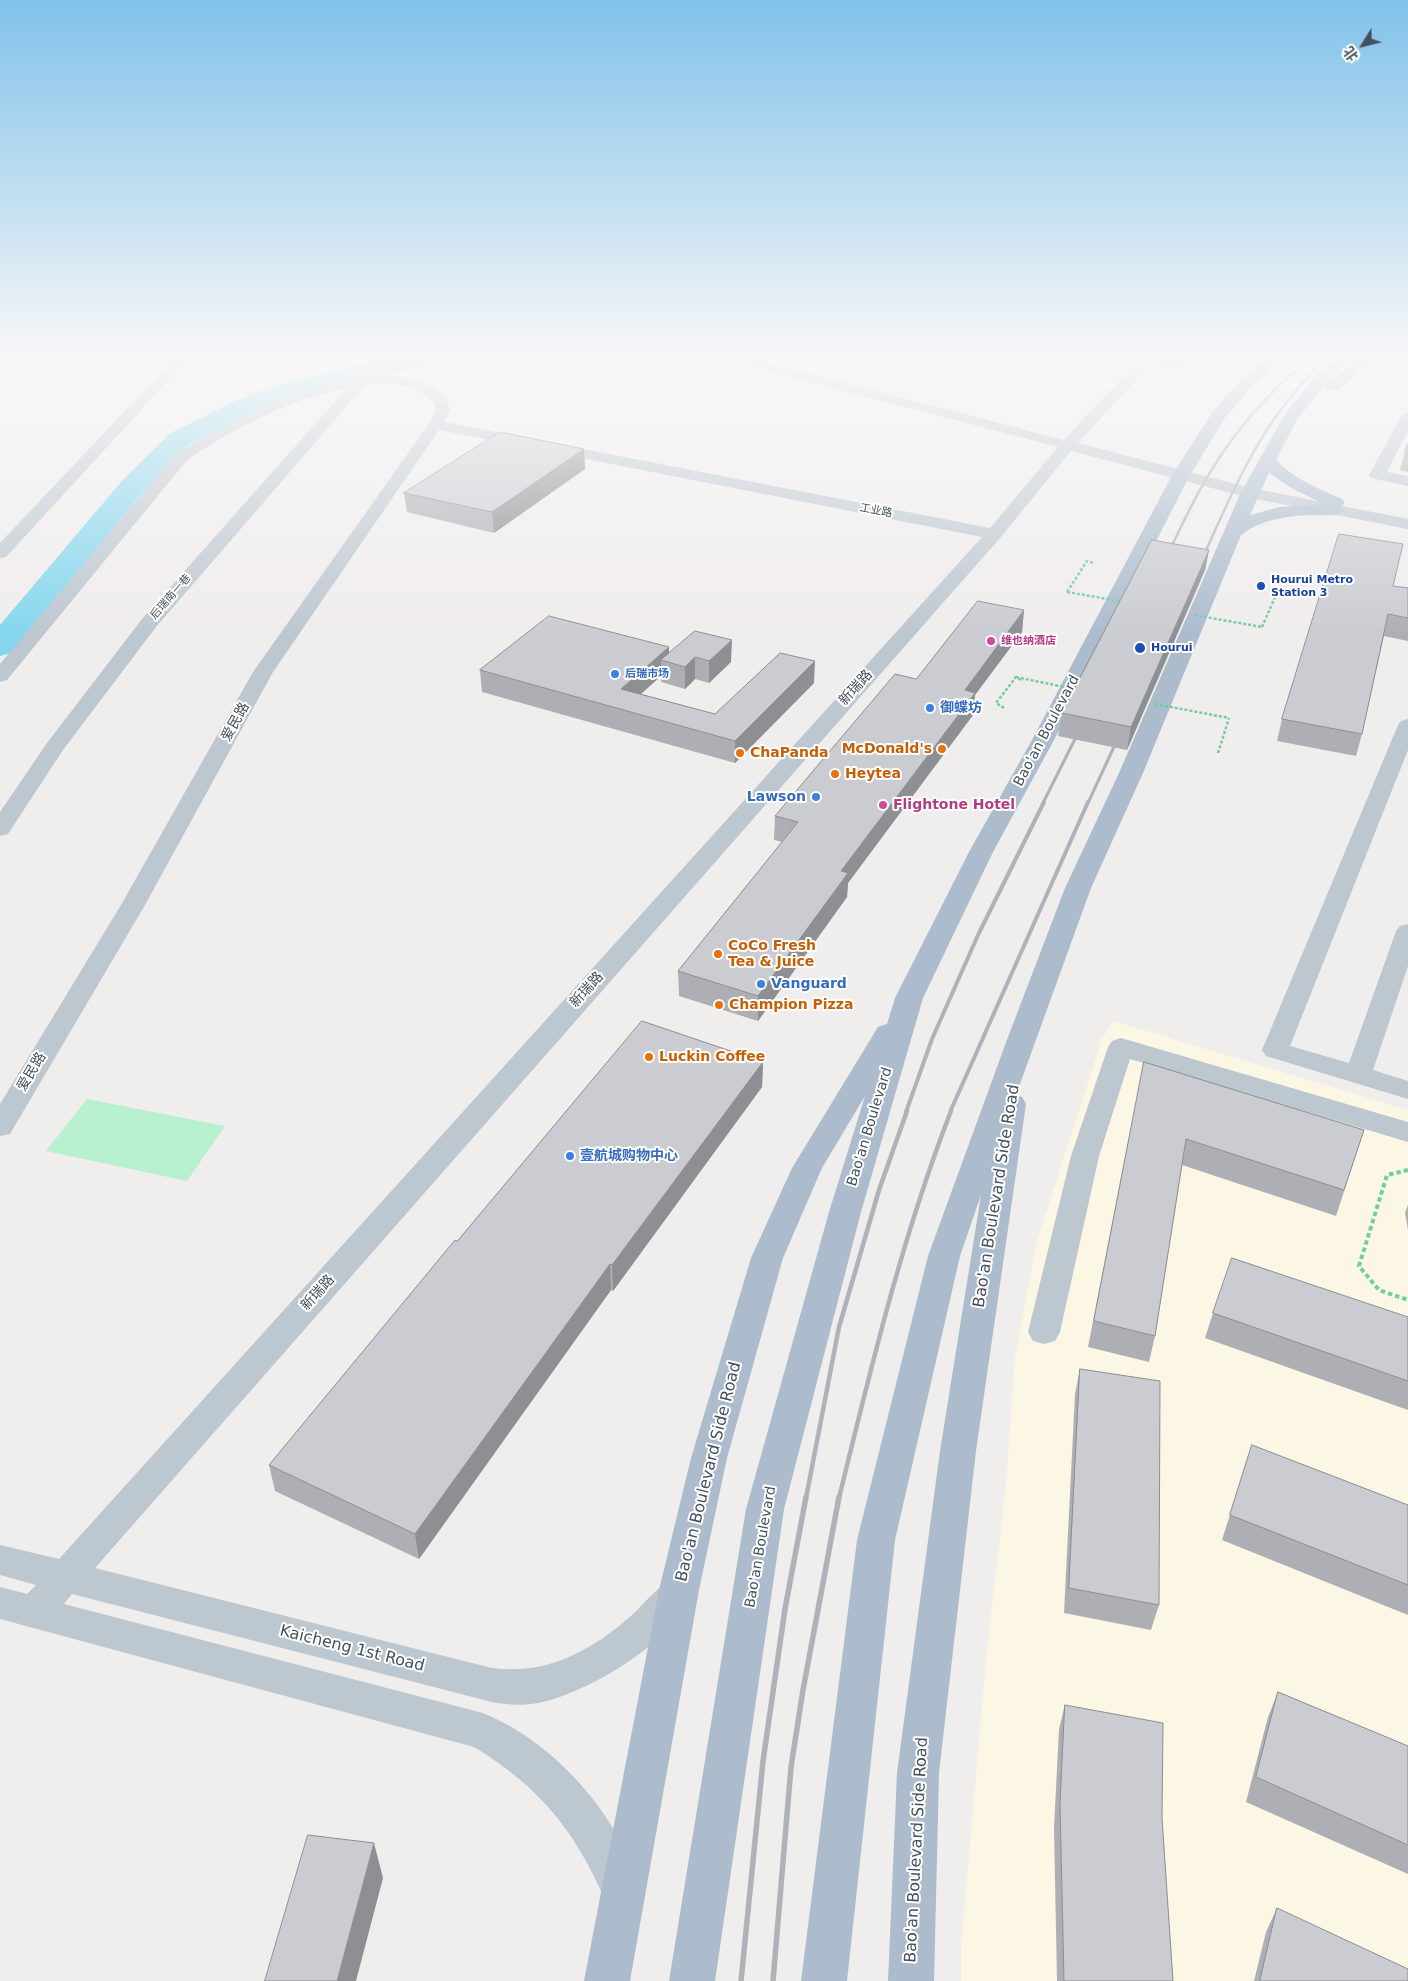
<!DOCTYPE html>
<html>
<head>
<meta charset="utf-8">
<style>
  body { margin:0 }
  #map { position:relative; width:1408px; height:1981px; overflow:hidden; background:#f0eded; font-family:"DejaVu Sans","Noto Sans SC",sans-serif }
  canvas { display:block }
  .north { position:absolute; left:1338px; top:20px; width:50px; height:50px; -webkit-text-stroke:4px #fff; paint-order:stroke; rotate:234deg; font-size:14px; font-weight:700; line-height:20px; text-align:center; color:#45505b }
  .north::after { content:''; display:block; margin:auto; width:18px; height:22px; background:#45505b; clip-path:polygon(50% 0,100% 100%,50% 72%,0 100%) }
</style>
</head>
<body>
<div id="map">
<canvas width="1408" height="1981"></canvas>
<div class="north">北</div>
</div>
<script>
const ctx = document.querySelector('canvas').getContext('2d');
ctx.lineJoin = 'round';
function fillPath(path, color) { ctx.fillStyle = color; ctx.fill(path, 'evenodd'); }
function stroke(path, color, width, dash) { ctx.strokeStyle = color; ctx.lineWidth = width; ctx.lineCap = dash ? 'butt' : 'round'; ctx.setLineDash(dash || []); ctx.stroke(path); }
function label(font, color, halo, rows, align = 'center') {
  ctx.font = font + ' "DejaVu Sans","Noto Sans SC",sans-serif'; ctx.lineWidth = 4; ctx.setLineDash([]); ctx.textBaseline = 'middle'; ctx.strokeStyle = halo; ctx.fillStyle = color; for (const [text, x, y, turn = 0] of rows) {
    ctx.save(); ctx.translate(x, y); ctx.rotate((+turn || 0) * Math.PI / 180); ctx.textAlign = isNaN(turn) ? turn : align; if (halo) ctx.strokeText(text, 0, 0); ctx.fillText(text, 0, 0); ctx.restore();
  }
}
fillPath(new Path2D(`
  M1113,1021L1408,1110V1981H961V1947L987,1650L1006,1485L1015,1357L1037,1241L1102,1039Z`), '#fcf6e5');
fillPath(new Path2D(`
  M87,1099L225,1126L187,1181L46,1151Z`), '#b9f0d0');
fillPath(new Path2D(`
  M392,359H444L441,364L354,380L288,398L253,411L187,446L141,494L12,653L0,656V625L121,482L169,434L235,401L270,388L351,366Z`), '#85d6ee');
stroke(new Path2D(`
  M1067,592L1087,561L1094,563
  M1262,627L1276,595
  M1004,708L996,703L1016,677L1023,681
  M1218,753L1229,718`), '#70cea2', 2.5, [3, 2]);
stroke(new Path2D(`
  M1408,1170L1387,1175L1359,1266L1379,1290L1408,1300`), '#70cea2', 4, [4.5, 3]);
fillPath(new Path2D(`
  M174,359H188L6,557L0,558V543Z
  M376,359H391L374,376C402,375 443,378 450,411L444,422L990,528L1058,447L734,362L732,359H754L1064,440L1134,365L1139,364L1146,368L1144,371L1078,443L1251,488L1408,519V529L1250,498L1071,451L1000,538L95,1568L492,1668C548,1675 591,1651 632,1615C647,1601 658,1585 676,1578L689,1583L694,1594C672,1642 589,1693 538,1703C522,1706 508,1705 492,1702L72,1594L64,1604L483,1713C535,1734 582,1778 611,1825C623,1845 632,1867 640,1888L634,1902L620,1908L606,1902C576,1832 540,1787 474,1747L0,1619V1587L27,1594L36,1585L0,1575V1545L59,1559L982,537L439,430L273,672L145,905L10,1134L0,1136V1104L121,905L253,672L428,425L436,411L434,402C414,382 392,384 365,385L156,627L63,750L8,834L0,836V812L47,743L142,619L347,388C291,399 234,428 187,460L7,680L0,682V664L175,454L206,436L263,406L326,384L356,378Z
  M1408,413V431L1387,472L1408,476V486L1371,478L1369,475L1401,417L1403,414Z
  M1408,719V750L1290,1046L1349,1063L1396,931L1400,926L1408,924V966L1373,1070L1408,1081V1099L1266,1056L1262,1050L1398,725L1401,721Z
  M1121,1038L1408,1122V1142L1130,1059L1099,1156L1060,1332L1055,1341L1044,1344L1033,1341L1028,1332L1071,1156L1108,1047L1112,1041Z`), '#bdc7d0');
fillPath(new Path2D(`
  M1265,359H1282L1257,381L1226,416L1189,477L1054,740L993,852L923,998L861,1212L784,1509L715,1981H669L746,1509L829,1212L865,1096L822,1168L783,1258L727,1458L699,1590L630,1981H584L659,1590L691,1458L751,1258L792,1168L878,1027L887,1024L895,998L969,852L1032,740L1171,477L1213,411L1245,375Z
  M1334,359H1350L1328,381L1298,418L1276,460C1294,479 1319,489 1342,499L1345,503L1340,507L1342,510L1339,514C1330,516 1321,515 1312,515C1287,516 1262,519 1241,535L1143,773L1091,888L1016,1095L1022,1097L1026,1104L976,1451L939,1773L934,1981H888L897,1773L940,1451L981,1195L960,1256L895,1540L847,1981H801L857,1540L928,1256L1008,1037L1065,888L1119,773L1241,492L1285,414L1316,375ZM1269,473L1293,489L1324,504L1280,507L1250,515Z
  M1355,359H1372L1339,390H1327L1325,387L1327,384Z`), '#acbccd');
stroke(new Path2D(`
  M1167,555C1181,528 1193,500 1209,474C1236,429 1269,392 1309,359
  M1203,557C1238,480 1263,418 1326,359`), '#afb2b8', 2.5);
stroke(new Path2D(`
  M1201,561L1204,555
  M1043,803L1081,727
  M1088,803L1119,736`), '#afb2b8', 3);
stroke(new Path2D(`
  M906,1112L932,1039L978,935L1044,802
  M950,1112L1088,802`), '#afb2b8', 4);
stroke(new Path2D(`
  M806,1498L839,1327L879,1190L907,1111
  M839,1498C871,1368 902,1237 951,1111`), '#afb2b8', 4.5);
stroke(new Path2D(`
  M741,1981L763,1761L785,1609L806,1497
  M773,1981L791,1767L803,1690L839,1497`), '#afb2b8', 5.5);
stroke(new Path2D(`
  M1067,592L1119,601
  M1194,615L1262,627
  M1016,677L1074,689
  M1155,704L1229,718`), '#70cea2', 2.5, [3, 2]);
fillPath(new Path2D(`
  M1129,359H1190L1180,368Z
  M1408,444V472L1400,470L1405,451Z
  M584,449L585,469L494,533L407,512L404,493Z
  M1209,550L1205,570L1127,750L1058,736L1062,713Z
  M1393,586L1408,588V641L1384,636L1362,734L1356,756L1277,741L1282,719Z
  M1024,610L1022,632L975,695L973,715L848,883L847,897L758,1021L679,996L678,971L782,842L774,840L775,816L916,679Z
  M669,647V653L731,662L709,683L695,679L685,689L661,682V676L641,694L715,714L814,683L735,763L482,692L480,670Z
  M763,1062L762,1087L613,1291L611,1290L419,1559L275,1491L269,1465L457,1241Z
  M1144,1062L1364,1130L1336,1216L1182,1165L1155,1336L1149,1362L1088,1347Z
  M1408,1205V1230L1405,1213Z
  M1213,1313L1408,1317V1410L1205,1338Z
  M1080,1369L1159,1605L1151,1630L1064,1613L1075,1394Z
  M1252,1445L1408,1505V1615L1222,1540Z
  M1278,1692L1408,1746V1874L1246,1802L1268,1717Z
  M1065,1705L1162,1818L1173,1981H1057L1054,1828L1059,1729Z
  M1277,1908L1408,1981H1254L1266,1932Z`), '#aeafb5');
fillPath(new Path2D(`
  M1182,359H1190L1180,368Z
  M584,449L585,469L494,533L492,512Z
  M1209,550L1205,570L1127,750L1131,727Z
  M1024,610L1022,632L975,695L973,715L848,883L847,897L758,1021V996L841,871L965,690Z
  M732,640L731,662L709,683V661Z
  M669,647V662L661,660V676L623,710L621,689Z
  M695,657V679L685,689V667Z
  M815,661L814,683L735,763V741Z
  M763,1062L762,1087L613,1291L612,1265Z
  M610,1264L611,1290L419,1559L415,1534Z
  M374,1843L383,1878L356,1981H337Z`), '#8d8f93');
const building = new Path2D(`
  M500,432L584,449L492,512L404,493Z
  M1408,444V452L1405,451Z
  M1339,534L1403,544L1393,586L1408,588V618L1388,614L1362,734L1282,719Z
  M1152,540L1209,550L1131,727L1062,713Z
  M978,601L1024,610L965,690L975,693L841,871L848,873L758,996L678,971L798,822L775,816L895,674L916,679Z
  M549,616L669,647L621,689L715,714L780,653L815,661L735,741L480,670Z
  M695,631L732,640L709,661L695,657L685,667L661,660Z
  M642,1021L763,1062L612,1265L610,1264L415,1534L269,1465L455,1240L457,1241Z
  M1144,1062L1364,1130L1344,1190L1186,1139L1155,1336L1094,1321Z
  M1232,1258L1408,1317V1381L1213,1313Z
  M1080,1369L1160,1381L1159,1605L1069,1588Z
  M1252,1445L1408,1505V1585L1230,1515Z
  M1278,1692L1408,1746V1845L1256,1777Z
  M1065,1705L1163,1723L1162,1818L1173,1981H1064L1060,1804Z
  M308,1835L374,1843L337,1981H265Z
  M1277,1908L1408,1969V1981H1260Z`);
fillPath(building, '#caccd2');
stroke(building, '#8d8f93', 1);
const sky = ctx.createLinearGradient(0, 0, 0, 636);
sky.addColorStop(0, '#80c2ea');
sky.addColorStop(0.56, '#f8f7f7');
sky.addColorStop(1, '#f8f7f700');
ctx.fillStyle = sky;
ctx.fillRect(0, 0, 1408, 636);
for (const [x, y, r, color] of [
  [1261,586,5,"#1a4fb4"],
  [991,641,5,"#d1479c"],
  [1140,648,6,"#1a4fb4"],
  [615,674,5,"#3f7fe0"],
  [930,708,5,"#3f7fe0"],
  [942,749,5,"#e8710a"],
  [740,753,5,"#e8710a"],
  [835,774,5,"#e8710a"],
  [816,797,5,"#3f7fe0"],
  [883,805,5,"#d1479c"],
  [718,954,5,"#e8710a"],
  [761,984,5,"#3f7fe0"],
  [719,1005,5,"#e8710a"],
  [649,1057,5,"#e8710a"],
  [570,1156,5,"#3f7fe0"]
]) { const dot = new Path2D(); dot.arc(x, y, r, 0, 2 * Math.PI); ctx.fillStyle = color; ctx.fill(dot); stroke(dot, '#fff', 2); }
label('11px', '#45505b', '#fff', [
  ["工业路",876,511,11],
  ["后瑞南一巷",171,597,-49]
]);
label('bold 11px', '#164399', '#fff', [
  ["Hourui Metro",1271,580],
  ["Station 3",1271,593],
  ["Hourui",1151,648]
], 'left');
label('bold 11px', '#b23c85', '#fff', [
  ["维也纳酒店",1001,641]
], 'left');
label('bold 11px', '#366cbe', '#fff', [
  ["后瑞市场",625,674]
], 'left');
label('14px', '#45505b', '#fff', [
  ["新瑞路",856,688,-48],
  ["爱民路",236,722,-61],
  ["Bao'an Boulevard",1047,731,-62],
  ["新瑞路",587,990,-48],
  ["爱民路",32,1072,-59],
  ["Bao'an Boulevard",870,1127,-73],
  ["新瑞路",318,1293,-48],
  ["Bao'an Boulevard",761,1547,-80]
]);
label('bold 14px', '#366cbe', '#fff', [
  ["御蝶坊",940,708],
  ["Lawson",806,797,"right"],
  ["Vanguard",771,984],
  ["壹航城购物中心",580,1156]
], 'left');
label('bold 14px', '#c56008', '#fff', [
  ["McDonald's",932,749,"right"],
  ["ChaPanda",750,753],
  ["Heytea",845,774],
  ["CoCo Fresh",728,946],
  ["Tea & Juice",728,962],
  ["Champion Pizza",729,1005],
  ["Luckin Coffee",659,1057]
], 'left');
label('bold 14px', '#b23c85', '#fff', [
  ["Flightone Hotel",893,805]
], 'left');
label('16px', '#45505b', '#fff', [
  ["Bao'an Boulevard Side Road",997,1196,-81],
  ["Bao'an Boulevard Side Road",709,1472,-76],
  ["Kaicheng 1st Road",352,1649,14],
  ["Bao'an Boulevard Side Road",917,1850,-87]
]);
</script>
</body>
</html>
